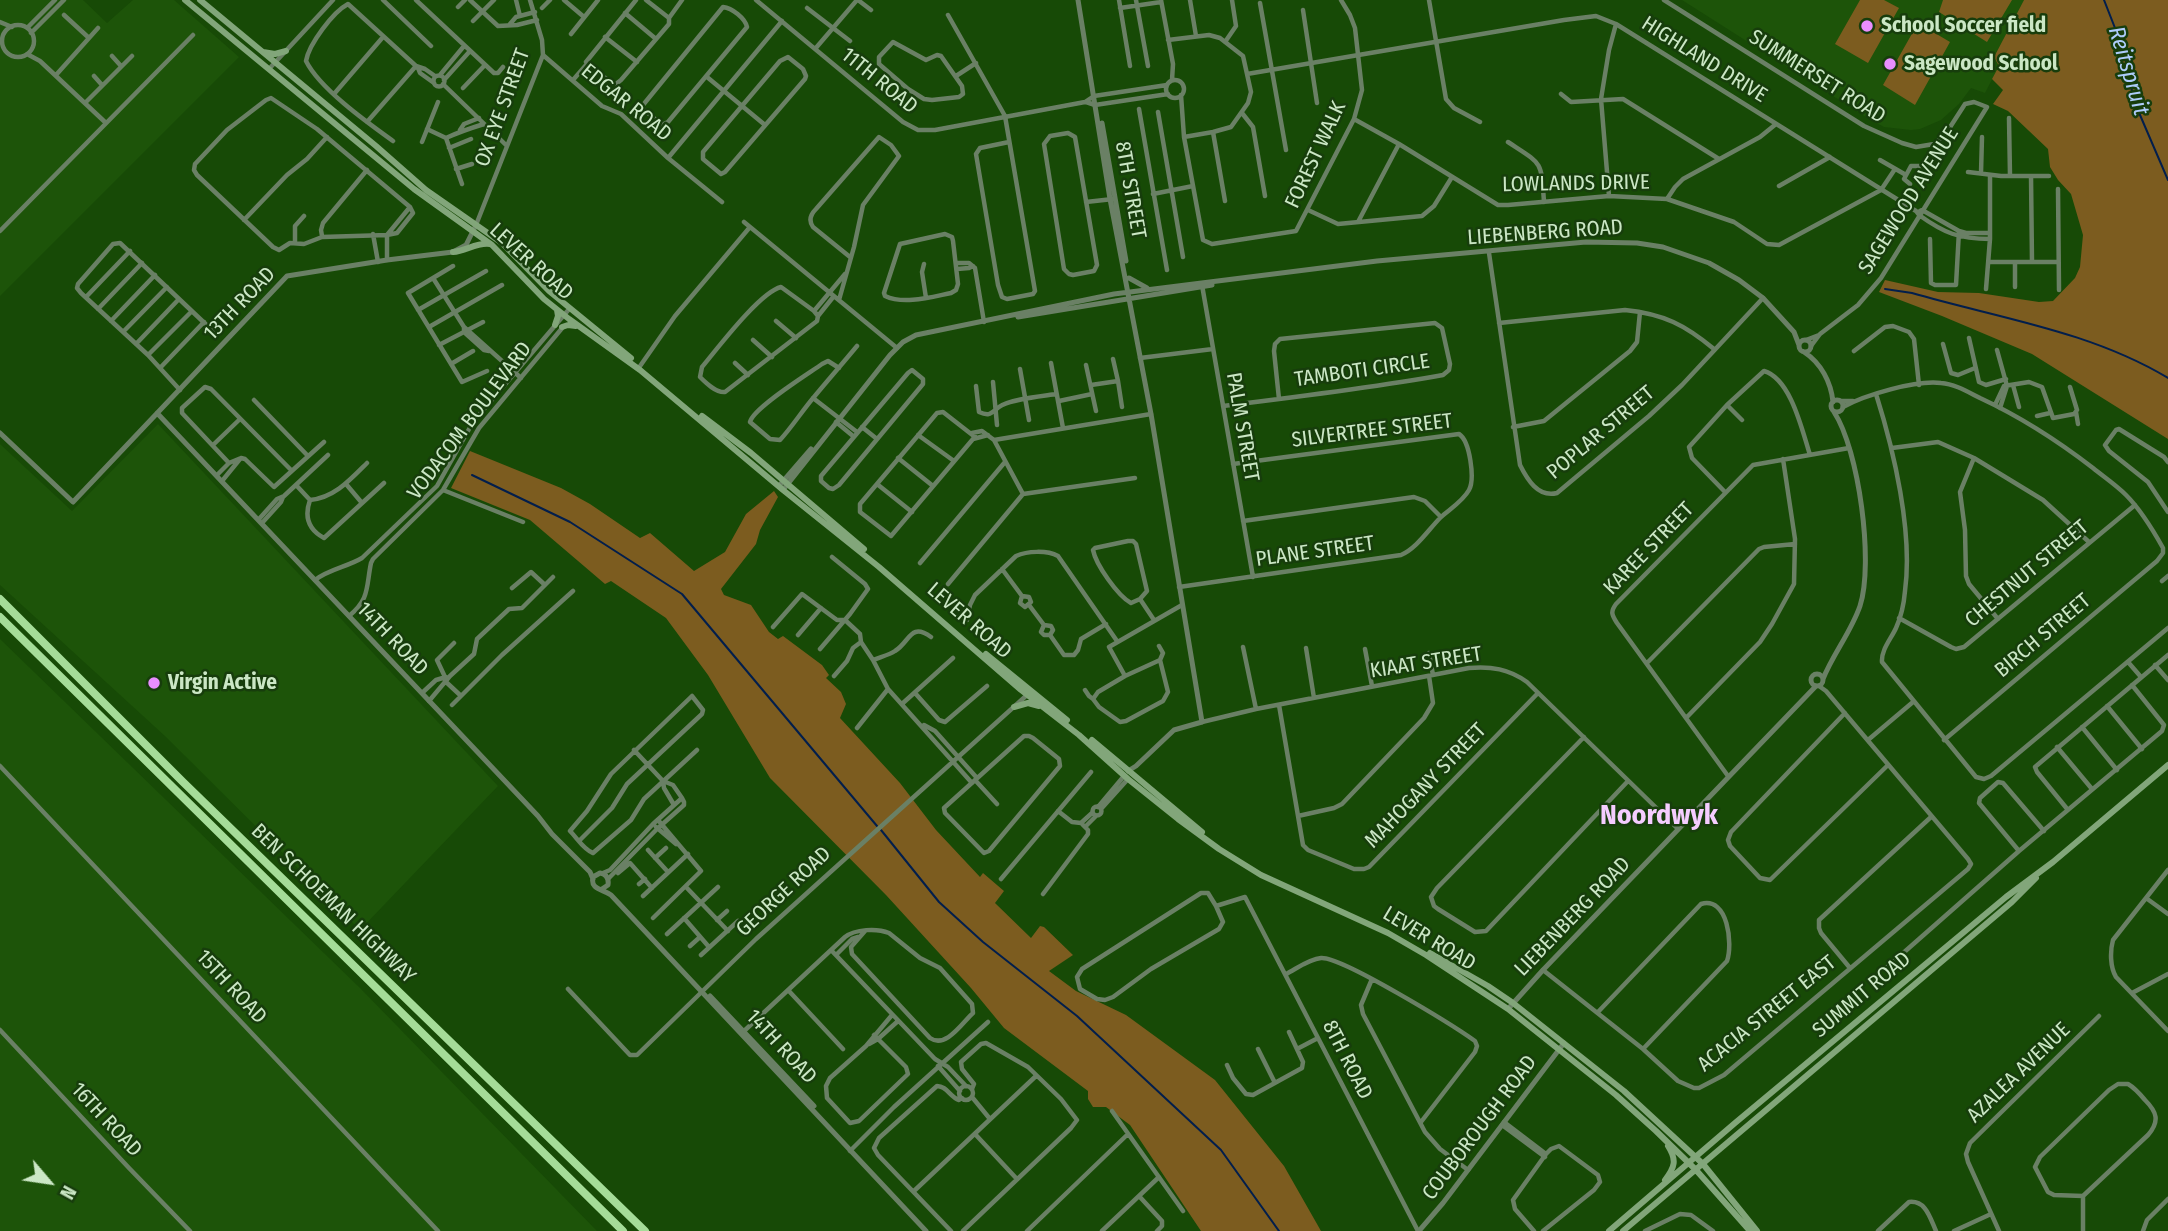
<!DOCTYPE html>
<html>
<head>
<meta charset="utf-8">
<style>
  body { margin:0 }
  #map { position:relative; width:2168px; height:1231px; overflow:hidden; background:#174a06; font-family:"Fira Sans Condensed",sans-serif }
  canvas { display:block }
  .north { position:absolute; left:14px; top:1147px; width:70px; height:70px; -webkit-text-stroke:5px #173d0c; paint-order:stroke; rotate:119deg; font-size:19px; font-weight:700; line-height:28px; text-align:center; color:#cbe7c5 }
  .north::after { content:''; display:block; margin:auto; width:24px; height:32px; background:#cbe7c5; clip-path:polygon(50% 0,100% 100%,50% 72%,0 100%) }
</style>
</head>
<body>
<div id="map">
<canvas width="2168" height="1231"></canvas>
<div class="north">N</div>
</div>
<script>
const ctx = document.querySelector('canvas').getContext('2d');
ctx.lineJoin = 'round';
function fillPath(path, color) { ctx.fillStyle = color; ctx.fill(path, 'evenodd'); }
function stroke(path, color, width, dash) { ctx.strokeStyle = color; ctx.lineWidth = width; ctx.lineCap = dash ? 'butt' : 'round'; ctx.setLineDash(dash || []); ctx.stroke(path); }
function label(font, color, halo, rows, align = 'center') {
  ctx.font = font + ' "Fira Sans Condensed",sans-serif'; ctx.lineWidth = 5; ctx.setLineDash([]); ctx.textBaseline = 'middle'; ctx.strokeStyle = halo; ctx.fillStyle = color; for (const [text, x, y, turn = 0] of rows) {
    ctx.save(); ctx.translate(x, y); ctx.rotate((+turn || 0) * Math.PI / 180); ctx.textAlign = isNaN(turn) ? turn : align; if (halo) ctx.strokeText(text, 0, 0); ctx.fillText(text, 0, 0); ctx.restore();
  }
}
fillPath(new Path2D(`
  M0,0H83L107,23L133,0H174L239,57L0,296Z
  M1682,0H2024L1994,57L1999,66L1985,93L1971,88L1959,104L1941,120L1920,129L1911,130L1884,127L1866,117Z
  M158,424L498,786L360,930L166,737L0,585V444L72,511Z
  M0,639L360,988L597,1231H0Z`), '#1d5409');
fillPath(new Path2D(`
  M1860,0H1884L1899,8L1868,63L1835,44Z
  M1943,0H2012L1987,42L1939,12Z
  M2024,0H2168V439L2032,354L1942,316L1879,292L1885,280L1938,292L1979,293L2039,302L2053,301L2075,278L2080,267L2083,235L2071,194L2058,180L2050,167L2048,149L2008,111L1993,104L2003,90L1992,79L1999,66L1994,57Z
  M1918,23L1950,42L1915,105L1883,85Z
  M470,451L561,488L590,504L640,538L650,533L694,571L725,552L746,514L774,491L778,497L760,530L756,544L721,589L724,595L751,605L769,632L778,639L783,636L822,665L829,675L826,678L841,692L846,704L840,718L900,783L936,830L980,877L983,873L1004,891L995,903L1031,938L1040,926L1044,927L1073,955L1049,971L1076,991L1126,1015L1215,1080L1284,1166L1321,1231H1201L1130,1125L1106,1107H1093L1088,1099V1091L1004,1028L971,988L886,895L770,778L708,675L666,618L611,581L605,584L530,520L451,488Z`), '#7c5c1f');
stroke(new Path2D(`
  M2104,0L2124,51L2134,101L2168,180
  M1885,289L1912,293C1998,318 2090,331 2168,378
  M472,475L570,522L682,594L877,826
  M881,830L939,902L983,942L1077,1016L1221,1150L1279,1231`), '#021e4c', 2);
stroke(new Path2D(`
  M383,0L431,46
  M416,0L494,73H498L503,67
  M470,0L498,26L517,25L537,20
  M516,0L520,16
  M564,0L584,17
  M756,0L903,122L918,130H935L1085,102L1094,96L1167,85
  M858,0L871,10
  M1119,0L1130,66
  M1136,0L1148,66
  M1161,0L1173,64L1172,80
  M1190,0L1196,36
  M1429,0L1446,99L1454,108L1480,122
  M1664,0L1864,126L1902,143L1916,147L1934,144L1945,135L1965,104L1974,102L1987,107L1881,278L1858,305L1820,334L1811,346
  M1260,3L1286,150
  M458,7L465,0
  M723,7C732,8 745,18 747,27L668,122L662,125L642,108L643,105Z
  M542,8L550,0
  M807,8L850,41
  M1120,8L1161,2
  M1303,10L1317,103
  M625,13L656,39
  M64,15L89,38
  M948,15L1005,116L1035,291L1033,294L1007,299L1002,297L998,285L976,154L980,148L1009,142
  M669,18L682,0
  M473,21L494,0
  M0,22L12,27
  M510,24L516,17L535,12
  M2 41a16 16 0 1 1 32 0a16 16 0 1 1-32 0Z
  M27,28L55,0
  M31,33L64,0
  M571,34L598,0
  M605,37L637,62
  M1168,40L1209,35L1220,38L1243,56L1251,92L1248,103L1231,127L1213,132L1184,137
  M893,42L926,60L937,55L941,56L962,86L963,94L959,97L932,100L924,99L908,89L879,64V57Z
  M1225,42L1236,26L1232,0
  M815,49L857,0
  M27,54L40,61L106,123
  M543,55L602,106L621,114L668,158L722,202
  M112,56L121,66
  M788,57L803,69L806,76L805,79L725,172L721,174L703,159V152L780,61Z
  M586,62L636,0
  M587,64L612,83L616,84L621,80L669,24V18L646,0
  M418,68L420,73L434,83
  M269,69L333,0
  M1247,74L1564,20L1596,16L1616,24L1916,211L1919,215C1944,233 1959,239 1990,239
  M56,75L98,28
  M440,75L464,46
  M433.5 81a5.5 5.5 0 1 1 11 0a5.5 5.5 0 1 1-11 0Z
  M94,76L102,85
  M956,76L976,63
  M707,77L765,125
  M444,80L470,51
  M573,80L586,65
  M1166 89a9 9 0 1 1 18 0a9 9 0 1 1-18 0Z
  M443,84L507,146
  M463,88L485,65
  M334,94L383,37
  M1561,94L1571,102L1623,99L1719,159
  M1181,95L1184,137L1203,240L1212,244L1296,231L1354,119L1362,90L1355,28L1350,15L1341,0
  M271,98L317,129L410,207L413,213L397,233L387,235L322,237L304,244L290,243L279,250L273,247L197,175L194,170L195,164L227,130L266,100Z
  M1086,102L1095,105L1168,94
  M85,103L132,56
  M1139,109L1167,270
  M1158,112L1183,257
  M1242,113L1253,127L1265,196
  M2009,118L2010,176
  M1354,119L1399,144L1498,205H1508L1609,196L1667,199L1734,222L1767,244L1779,245L1881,190L1895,169
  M367,122L416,66
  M427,129L446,138C459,132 471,128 484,124
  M460,130L464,124L479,118
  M1213,132L1225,201
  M1068,133L1075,137L1097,265L1094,271L1073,275L1069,274L1064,269L1044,144L1050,136Z
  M446,138L462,184
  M393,141C368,123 320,89 306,61C309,44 333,12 348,4L416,66L425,69L435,76
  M422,142L438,102
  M1508,142C1543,165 1541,160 1544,202
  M449,148L471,139
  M668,158L782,21
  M1880,160L1906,175
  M456,169L472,164
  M1968,172L2001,176H2049
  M1981,173L1982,137
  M2031,176L2032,262
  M1910,184L1904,179L1911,166H1922
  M1779,186L1830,157
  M2058,189L2059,290
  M1153,194L1193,186
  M1609,196L1601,99L1609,50L1616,24
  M1667,199L1675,187L1683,179L1760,137L1776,124
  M1086,202L1113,199
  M1308,210L1338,224L1422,216L1434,206L1452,177
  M1920,211L1922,210L1959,231L1966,233H1990
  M244,220L287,175L307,159L327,137
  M744,222L897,348
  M1358,222L1399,144
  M476,225L543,55L542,40L530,0
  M0,231L193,35
  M373,234L378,262
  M945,234L952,237L953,241L958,284L956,290L951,293C931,297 904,305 885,296L884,293L900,244Z
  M387,235L410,207
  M387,235V260
  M322,236L321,230L323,223L367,170
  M1930,239L1931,283L1935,285H1956L1959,231
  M295,242V226L304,216
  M1489,253L1520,465C1527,479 1538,498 1557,493L1649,416L1682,385L1763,298
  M1989,262H2058
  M957,263H969L975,268L984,322
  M2015,263V287
  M924,264L922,272L926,298
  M453,266L408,293L462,382L487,371
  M957,269L969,268L973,266
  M433,278L464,327V332L484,350L489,351
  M1202,285L1253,577
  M781,287L814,311L818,316L817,321L725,392C716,393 706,383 700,377L702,367C717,349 760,292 781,287Z
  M1986,289L1990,239V175
  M86,297L130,251
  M839,300L854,247L863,205L899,156L891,145L879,137L816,209C811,214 808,220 813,227L850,257
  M98,309L142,263
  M418,310L486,271
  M814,311L845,274
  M818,316L834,296
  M111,321L155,275
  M776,321L796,338
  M1499,323L1625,310C1664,314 1685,325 1714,349
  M429,327L502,285
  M464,327L521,378
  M123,332L167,287
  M1969,338L1979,382L1986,385L2006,379
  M753,340L772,357
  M1806,340L1819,335
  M136,344L179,299
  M1943,344L1951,373L1958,375L1975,368
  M439,345L483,322
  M1997,350L2007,386L2000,408
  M1854,351L1885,327L1893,326L1909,332L1914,339L1919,385
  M148,355L192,311
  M1140,358L1213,349
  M735,363L748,375
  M1051,363L1063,428
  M451,364L473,351
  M1086,365L1096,411
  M160,368L204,322
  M839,368L828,361L822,364C808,374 753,408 750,422L770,439L780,440C792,427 802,411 814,397C828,380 843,363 857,346
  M638,369L675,316L750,227
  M1020,369L1029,420
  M912,370L923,379V384L839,485L833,489L829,488L821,481V476L908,373Z
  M1118,381L1122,407
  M993,382L997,425
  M1091,385L1118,381L1113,359
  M2013,385L2019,407
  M976,386L979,412C990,417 991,413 999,407C1009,399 1043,396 1056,394
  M2004,386L2029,382L2042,387L2053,418L2074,414L2077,410L2070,387
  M180,390L148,355L81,293L77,288L78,284L113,244L120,243L215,333
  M1876,394C1894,451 1913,532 1905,591C1904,603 1901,617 1896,628C1891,639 1881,650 1882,662L1976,777L1984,779L1991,776L2168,628
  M813,398L857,432
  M254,400L308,456
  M1059,401L1092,394
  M1841,401H1853
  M1727,405L1742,420
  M1995,405L2004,386
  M1223,406C1297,397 1370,388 1443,375L1449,370L1450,364L1442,328L1435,323L1280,339L1275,344L1274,351L1279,399
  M1843,407C1865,395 1915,380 1941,383C1955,384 1968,392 1980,398C2021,417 2058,441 2093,468C2104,477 2116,485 2126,495C2141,510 2153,530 2163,548V553L2157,561L1944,740
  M2076,412L2078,424
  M2037,416L2050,413
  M836,422L853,436
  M862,427L877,439
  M1513,427L1544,421L1630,351L1637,342L1640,312
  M972,433L982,431L994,440L1023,494
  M918,435L954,461
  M975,437L943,412L937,413L860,504V512L891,536L973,439L988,435
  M994,440L1151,414
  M213,445L240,419
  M1892,448L1938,442L1974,458L2043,500L2089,542
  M241,458L245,459L274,487L324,442
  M898,458L933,486
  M1974,458L1960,492L1965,530L1966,576L1969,584L1998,619
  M2168,462L2164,457L2119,429L2116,430L2105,445L2109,451L2148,482L2168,512
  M229,463L182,413V408L205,387L211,389L292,471
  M217,475L229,463L241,458
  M222,481L240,459
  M346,484L362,503
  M877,484L912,512
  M296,485L310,500C304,517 309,530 324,538L384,483
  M443,490L523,522
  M1725,492L1692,458L1689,447L1727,405L1764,371C1791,379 1802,430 1810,455
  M310,500C334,498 350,480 367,463
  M259,519L277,499L284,496L328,455
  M1243,521L1414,497L1425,501L1441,517
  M262,523L281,502L283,497
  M1128,541H1133L1136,544L1147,591L1140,599L1131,603C1118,596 1096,565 1093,550L1095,548Z
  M920,563L1005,462
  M1002,569L1022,596L1020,603L1025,607L1031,602L1029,597L1022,596
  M315,580C329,569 347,567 362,558L437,486L473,422L570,308
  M2162,581L2168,576
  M948,584L1023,494L1135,478
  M1179,587L1401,555C1417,548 1428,530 1441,517C1450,509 1463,501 1469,490C1475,479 1470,441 1459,434L1233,464
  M512,588L531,572L545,585
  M1140,599L1154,620
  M1029,605L1044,625L1051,626L1053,630L1050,635H1044L1041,632L1044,625
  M349,616C370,599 366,587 371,563L373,559L443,490L479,428L563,327
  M1899,618L1951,647L1956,649L1964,647L2135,505
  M967,620L970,605L975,595L1016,556C1027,551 1047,550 1058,556L1117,641
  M773,627L802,594L837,620H845L860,634L861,642L873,660L888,689L972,783
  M798,635L821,608
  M1050,635L1064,655H1074L1078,650L1081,639L1106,624
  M1243,647L1256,709
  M1306,648L1314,698
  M820,649L850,614L868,589L865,584L832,557
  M1365,649L1372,686
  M1429,653L1433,675
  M873,660C880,657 889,655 895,651C910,642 910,622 931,637
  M1160,660L1125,676L1109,647L1182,605
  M2128,662L2141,677
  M1647,663L1759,549L1764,547L1795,544
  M2155,665L2168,680
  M834,676L847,661L853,648L861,642
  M1125,676L1098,692L1093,699L1099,707L1120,722L1126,721L1163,701L1168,692L1160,660L1163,653L1159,646
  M445,677L437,660L454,643
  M445,681L460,695
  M1085,690L1089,696L1093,699
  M422,693L436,680L446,677
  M915,693L939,720L945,722L987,686
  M429,701L450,676L474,654L477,639L509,609L522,608L553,577
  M903,703L953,658
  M452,705L502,655L573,591
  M1279,705L1303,845L1308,850L1354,869H1364L1369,867L1538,693
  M2107,706L2142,749
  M1845,713L1731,832L1728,840L1730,846L1760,878L1770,880L1888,765
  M1687,717L1760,642L1772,624L1794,584L1795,539L1783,459
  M1202,722L1256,709L1469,668C1491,666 1509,669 1527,682L1678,829
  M924,725L935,731L977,778
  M2082,727L2117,770
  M857,728L888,689
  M1024,736H1029L1033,738L1059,759L1060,766L989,851L984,853L945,813L944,808Z
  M1584,737L1437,888L1431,897L1434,906L1438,909L1475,932L1486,931L1628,781
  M1868,740L1913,702
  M2057,747L2092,789
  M634,750L663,781
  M0,766L438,1231
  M1728,776L1617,623C1612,615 1610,612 1616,604L1753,465L1849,448
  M975,780L997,804
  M674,805L664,788L663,781L673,785L682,798
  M1092.5 811a4.5 4.5 0 1 1 9 0a4.5 4.5 0 1 1-9 0Z
  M1098,807L1124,776
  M1101,809L1128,779
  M2068,810L2037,772L2035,767L2168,655
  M1298,816L1334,808L1342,804L1424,718L1433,703L1429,676
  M1081,823L1092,813
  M656,827L676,844
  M1085,827L1096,816
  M579,841L612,808L627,784L702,714L703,710L692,696L611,774L587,811L570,831C577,838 584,850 593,853L631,820L644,799L697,750
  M648,850L668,872
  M2019,851L1979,803L1980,798L1998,782L2003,783L2044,831
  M655,858L666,848
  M2168,870L2113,940C2110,951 2110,967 2116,977L2168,1031
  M603,873L610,870L653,824L682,798L684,802
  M618,873L630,863L652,888
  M608,879L657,829L684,805V802
  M1001,879L1091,772
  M639,884L645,879
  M686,887L728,931
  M1043,894L1088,834V830L1081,823L1072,822L1058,811
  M643,896L688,854
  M2146,898L2168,914
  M1216,906L1223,922L1219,929L1151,969L1113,997L1105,1000L1097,999L1080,989L1077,977L1082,969L1201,893H1208L1216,906L1245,897L1418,1231
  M653,918L701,871L658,820
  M684,918L709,947
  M717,920L727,911
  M667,934L718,887
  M690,946L700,937
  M831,950L935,1059L948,1067L966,1086
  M701,955L738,921
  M836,955L852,939L858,937
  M1850,968L1821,933L1819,928V920L1931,817
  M1885,969L2019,851L2162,731L2164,725L2132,685
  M1543,970L1643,1049L1678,1081L1694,1088H1699L1724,1075L1968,869L1971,864L1968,859L1826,691L1819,686
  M1286,974C1296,969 1309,959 1321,958C1341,956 1454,1026 1475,1041L1477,1046L1475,1052L1421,1122
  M1372,979L1361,1005L1363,1014L1425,1132L1440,1149L1468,1170
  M568,989L630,1055H637L756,939L1027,695
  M788,990L843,1049
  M2132,993L2168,974
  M1598,1012L1701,904C1728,896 1733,944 1727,961L1643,1049
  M0,1030L129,1168L190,1231
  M743,1032L845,937C855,929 877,928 889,933L920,958L940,968L972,1004L973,1013C962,1023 946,1049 930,1038L852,954L851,947L865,931
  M874,1035L906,1067L908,1074L859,1121L850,1123L827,1098L826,1086L830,1078L866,1046L892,1015
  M869,1044L878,1039L898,1021
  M1258,1049L1275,1083
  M1297,1049L1318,1038
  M1227,1065L1233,1078L1246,1094L1253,1095L1302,1068L1303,1062L1289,1032
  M938,1066L960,1091
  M959 1093a7 7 0 1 1 14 0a7 7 0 1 1-14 0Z
  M972,1097L990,1119
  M1112,1111L1183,1211
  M1504,1122L1546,1154
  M1502,1125L1545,1157
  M975,1134L1016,1178
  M850,1151L894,1107L988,1022
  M914,1191L1036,1076
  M1139,1196L1162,1221V1226L1157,1231
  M2083,1196L2148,1135C2160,1121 2157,1112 2145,1100C2140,1094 2135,1088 2128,1084H2118L2109,1090L2040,1157L2035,1167L2048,1192L2054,1195L2083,1196V1231
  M951,1231L878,1155L874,1148L879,1138L937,1086C947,1086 950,1097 959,1100L962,1098
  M963,1231L1071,1128L1077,1120L1061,1099L1028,1067L986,1043L981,1044L961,1062L962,1069L974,1084L972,1089
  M1027,1231L1128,1134
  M1102,1231L1159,1177
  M1534,1231L1515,1209L1513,1200L1546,1154L1551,1149L1559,1146L1598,1175L1600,1182L1594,1190L1543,1231
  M1645,1231L1680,1214L1691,1215L1713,1231
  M1878,1231L1909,1202C1926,1200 1930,1218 1936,1231
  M1954,1231L1991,1214
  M1999,1231L1968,1162L1966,1154L1970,1143L2099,1016
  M2143,1231L2147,1220L2168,1199`), '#6a8065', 4.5);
stroke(new Path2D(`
  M1078,0L1110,199L1151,414L1202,722L1174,730L1136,766L1128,771
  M1102,123L1126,261
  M1129,278L1147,288
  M1018,317L1212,285
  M1799 346a6 6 0 1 1 12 0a6 6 0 1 1-12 0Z
  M1804,352C1821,363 1831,382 1833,402
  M1831 406a6 6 0 1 1 12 0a6 6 0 1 1-12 0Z
  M157,413L538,816L552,834L590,872L593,879
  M0,433L73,502L287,276L387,260L453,252L466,245L476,225
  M779,486L811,449
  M783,490L890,355L903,342L916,335L1114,294L1377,261L1586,242L1637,243L1663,247L1709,263L1739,280L1763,298L1794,332L1799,345
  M1811 680a6 6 0 1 1 12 0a6 6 0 1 1-12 0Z
  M1823,679C1833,654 1851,632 1860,606C1874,563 1859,450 1834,412
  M602,889L608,885C609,878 606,874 600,873L593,877C590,890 603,889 611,895L926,1231
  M710,996L814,1106
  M1508,1009L1543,970L1816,686
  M1419,1231L1443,1203L1564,1043`), '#6a8065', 5);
stroke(new Path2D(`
  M185,0L414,189L492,245L544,299L569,319L640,370L783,490L879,567L1021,690L1079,735L1128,779L1178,819L1219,849L1261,875L1388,933L1426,955L1508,1009L1616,1095L1656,1131L1696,1170L1750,1231
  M200,0L376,146L426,190L502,243L549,291L631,358
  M263,52L275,54L286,51
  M453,252C466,251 477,242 490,244
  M555,325L558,316L557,310
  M562,327L568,325L576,326
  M702,416L751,453L864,549
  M986,654L1067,720
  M1014,707L1028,703L1039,706
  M1092,740L1202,832
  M1430,953L1488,986L1513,1003L1624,1091L1703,1164L1757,1231
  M1665,1180C1675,1167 1677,1160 1668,1146
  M1609,1231L1735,1123L2006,897L2053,862L2168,765
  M1623,1231L2012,902L2036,878`), '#82a67a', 6);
stroke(new Path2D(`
  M0,599L183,782L645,1231
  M0,617L623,1231`), '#a5dc98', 8);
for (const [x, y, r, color] of [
  [1867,26,7,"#e98efe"],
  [1890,64,7,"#e98efe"],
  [154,683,7,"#e98efe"]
]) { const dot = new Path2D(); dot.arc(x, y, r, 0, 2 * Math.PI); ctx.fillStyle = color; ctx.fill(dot); stroke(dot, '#173d0c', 2.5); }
label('bold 21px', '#cbe7c5', '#173d0c', [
  ["School Soccer field",1881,26],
  ["Sagewood School",1904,64],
  ["Virgin Active",168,683]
], 'left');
label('21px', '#cbe7c5', '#173d0c', [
  ["HIGHLAND DRIVE",1704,60,32],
  ["SUMMERSET ROAD",1817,77,32],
  ["11TH ROAD",879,81,39],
  ["EDGAR ROAD",626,103,39],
  ["OX EYE STREET",503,108,-70],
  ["FOREST WALK",1316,155,-65],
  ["LOWLANDS DRIVE",1576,184,-1],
  ["8TH STREET",1130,190,80],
  ["SAGEWOOD AVENUE",1909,201,-58],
  ["LIEBENBERG ROAD",1545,233,-4],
  ["LEVER ROAD",531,262,42],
  ["13TH ROAD",240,304,-46],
  ["TAMBOTI CIRCLE",1362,371,-8],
  ["VODACOM BOULEVARD",470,421,-53],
  ["PALM STREET",1242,427,80],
  ["SILVERTREE STREET",1372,431,-7],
  ["POPLAR STREET",1601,433,-40],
  ["KAREE STREET",1649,549,-46],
  ["PLANE STREET",1315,552,-8],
  ["CHESTNUT STREET",2027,574,-40],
  ["LEVER ROAD",969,621,41],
  ["BIRCH STREET",2043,636,-40],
  ["14TH ROAD",392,639,46],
  ["KIAAT STREET",1426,663,-9],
  ["MAHOGANY STREET",1426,786,-46],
  ["GEORGE ROAD",784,892,-43],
  ["BEN SCHOEMAN HIGHWAY",333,904,44],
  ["LIEBENBERG ROAD",1573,917,-46],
  ["LEVER ROAD",1429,939,31],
  ["15TH ROAD",231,987,47],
  ["SUMMIT ROAD",1862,995,-40],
  ["ACACIA STREET EAST",1767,1014,-39],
  ["14TH ROAD",781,1047,47],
  ["8TH ROAD",1347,1060,63],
  ["AZALEA AVENUE",2019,1073,-44],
  ["16TH ROAD",106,1120,47],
  ["COUBOROUGH ROAD",1480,1128,-53]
]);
label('italic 23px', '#aeccfb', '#173d0c', [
  ["Reitspruit",2128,71,73]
]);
label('bold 28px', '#f5cdff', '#173d0c', [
  ["Noordwyk",1659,816]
]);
</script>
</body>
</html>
